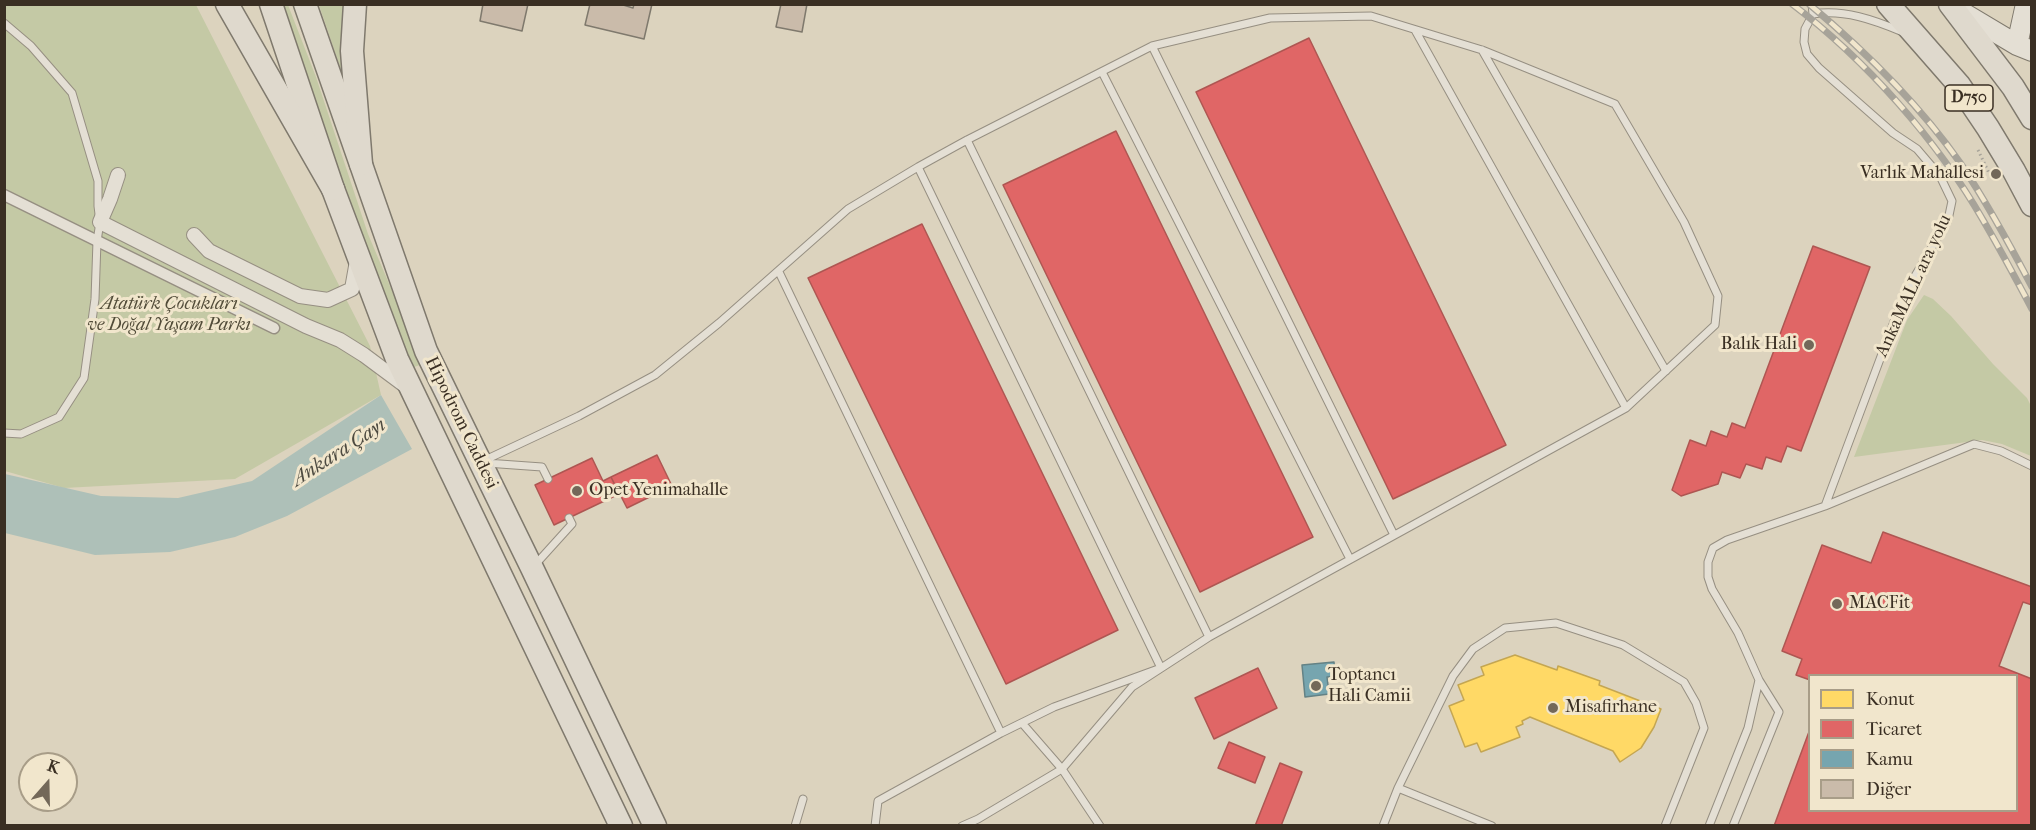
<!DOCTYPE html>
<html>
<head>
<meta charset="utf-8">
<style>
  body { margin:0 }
  #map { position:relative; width:2036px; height:830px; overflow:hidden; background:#dcd3be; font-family:"IM FELL French Canon",serif }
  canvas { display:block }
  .frame { position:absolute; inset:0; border:6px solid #3a2f23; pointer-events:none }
  .legend { position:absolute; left:1808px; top:674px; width:210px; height:138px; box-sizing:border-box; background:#f1e6cc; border:2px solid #a89d88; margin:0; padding:8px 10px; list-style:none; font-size:18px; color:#3a2f23 }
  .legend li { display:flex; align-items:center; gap:12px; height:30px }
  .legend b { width:30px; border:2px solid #a89d88 }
  .north { position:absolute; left:18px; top:752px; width:60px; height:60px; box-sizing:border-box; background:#f1e6cc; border:2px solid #a89d88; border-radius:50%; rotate:20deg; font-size:16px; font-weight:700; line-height:24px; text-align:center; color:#3a2f23 }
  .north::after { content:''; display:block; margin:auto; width:21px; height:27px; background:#736859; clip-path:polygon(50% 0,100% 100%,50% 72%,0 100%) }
</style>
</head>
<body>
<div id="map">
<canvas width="2036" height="830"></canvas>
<div class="frame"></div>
<ul class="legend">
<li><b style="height:16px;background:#ffd966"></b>Konut</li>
<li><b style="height:16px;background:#e06666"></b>Ticaret</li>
<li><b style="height:16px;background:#76a5af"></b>Kamu</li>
<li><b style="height:16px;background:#cabbaa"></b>Diğer</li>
</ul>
<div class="north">K</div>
</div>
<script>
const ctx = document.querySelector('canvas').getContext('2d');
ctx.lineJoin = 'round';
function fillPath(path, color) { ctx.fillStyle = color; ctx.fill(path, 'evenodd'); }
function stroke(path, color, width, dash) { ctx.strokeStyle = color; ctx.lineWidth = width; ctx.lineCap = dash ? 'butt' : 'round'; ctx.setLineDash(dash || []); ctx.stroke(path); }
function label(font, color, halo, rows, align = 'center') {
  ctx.font = font + ' "IM FELL French Canon",serif'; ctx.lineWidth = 6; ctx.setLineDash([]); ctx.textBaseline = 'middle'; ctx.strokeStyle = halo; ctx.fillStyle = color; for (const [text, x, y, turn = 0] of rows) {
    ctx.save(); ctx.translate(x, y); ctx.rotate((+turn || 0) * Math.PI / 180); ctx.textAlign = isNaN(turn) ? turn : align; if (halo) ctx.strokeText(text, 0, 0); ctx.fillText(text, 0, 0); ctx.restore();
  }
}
fillPath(new Path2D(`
  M4,5H196L370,346L381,395L235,479L64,488L5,471Z
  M278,5H288L316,77L368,234L423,364L414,367L388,310Z
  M319,5H346L343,76Z
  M1924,295L1933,299L1951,316L1993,364L2027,398L2031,406V456L2002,444L1982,440L1854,457L1907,320Z`), '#c4c9a5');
fillPath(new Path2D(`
  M381,395L412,449L287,516L235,537L170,552L95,555L5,533V474L101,496L178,498L252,481Z`), '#aec0b8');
const homes = new Path2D(`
  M1515,655L1557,670L1558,666L1600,681L1599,685L1661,709L1654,727L1641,748L1620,762L1613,751L1530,717L1522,721L1523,724L1516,727L1520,737L1481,752L1477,743L1465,747L1449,706L1464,700L1458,685L1484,675L1481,667Z`);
fillPath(homes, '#ffd966');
stroke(homes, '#c4a652', 1.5);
const shops = new Path2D(`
  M1309,38L1506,445L1393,499L1196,92Z
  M1116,131L1313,537L1200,592L1003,185Z
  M922,224L1118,630L1006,684L808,278Z
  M1813,246L1870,267L1801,451L1787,446L1781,462L1766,457L1762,469L1746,464L1740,478L1722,472L1718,484L1681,496L1672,490L1690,440L1706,446L1711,431L1727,437L1732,423L1745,428Z
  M657,455L672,486L627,508L611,477Z
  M592,458L603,481L611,477L619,494L554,525L535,485Z
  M1883,532L2032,587V605L2023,602L1999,666L2032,679V826H1774L1810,729V810H2016V676H1810V680L1796,675L1802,659L1782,651L1822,545L1871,563Z
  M1258,668L1277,708L1214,739L1195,698Z
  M1229,742L1265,757L1255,783L1218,768Z
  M1280,763L1302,772L1281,826H1255Z`);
fillPath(shops, '#e06666');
stroke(shops, '#ae5652', 1.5);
const public = new Path2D(`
  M1334,662L1335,676L1327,677L1329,694L1305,697L1302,665Z`);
fillPath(public, '#76a5af');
stroke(public, '#648285', 1.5);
const building = new Path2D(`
  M483,4H528L522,31L480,21Z
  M590,4H620L633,8L634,4H652L644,39L585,25Z
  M781,4H807L802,32L776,27Z`);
fillPath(building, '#cabbaa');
stroke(building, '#7f796d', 1.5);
const service = new Path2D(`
  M1812,4L1813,14
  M1813,14L1805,29L1804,42L1807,54L1819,68L1893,133L1917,149L1940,176L1952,201L1948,220L1915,276L1895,319L1825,506
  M1813,14C1844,9 1874,20 1903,32
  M4,23L31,46L72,93L98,181V206L100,222L97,241L95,299L84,378L59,417L21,434L4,433
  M1415,30L1626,408
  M1152,46L1394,535
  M1482,50L1666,371
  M1102,72L1350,559
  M967,140L1209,637
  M779,272L1001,733
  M483,461L579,416L655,375L719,323L848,209L918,167L967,140L1152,46L1270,18L1371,16L1482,50L1615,104L1684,222L1718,296L1715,325L1626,408L1209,637L1132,687L1062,769L978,819L962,826
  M486,463L542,467L548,479
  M534,566L572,524L569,518
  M1022,723L1062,769L1100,826
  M1398,788L1492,826
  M795,826L803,799
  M875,826L878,801L1001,733L1054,707L1161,668L918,167
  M1383,826L1398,788L1453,676L1473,649L1505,628L1556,623L1623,645L1684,682L1696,703L1704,728L1665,826
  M1709,826L1748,728L1759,680L1738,633L1712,589L1708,577V562L1713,548L1727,540L1825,506L1974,444L2001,451L2032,466
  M1733,826L1779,712L1759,680`);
const pedestrian = new Path2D(`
  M4,195L274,328`);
const minor = new Path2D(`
  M118,175L110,199L100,222L306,326L340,340L364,355L407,387
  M194,235L209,251L300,296L328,300L352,289L357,261`);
const secondary = new Path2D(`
  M1955,8L2017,45L2032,51
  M2017,45L2026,4`);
const primary = new Path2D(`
  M271,4L333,189L397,359L621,826
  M305,4L426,351L532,568L655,826`);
const trunk = new Path2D(`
  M227,4L333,189
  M355,4L352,51L361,164
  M1888,4L1959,85L1988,128L2014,171L2032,205
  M1950,4L2013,87L2032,118`);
stroke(service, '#968f82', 9);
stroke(pedestrian, '#968f82', 13);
stroke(minor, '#968f82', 16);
stroke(secondary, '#7f796d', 22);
stroke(primary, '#7f796d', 25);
stroke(trunk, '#7f796d', 25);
stroke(new Path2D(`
  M1978,150L1989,173
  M4,824L6,826`), '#a7a399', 3, [1.5, 3]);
stroke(service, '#e4dfd4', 7);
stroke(pedestrian, '#e4dfd4', 10);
stroke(minor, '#e4dfd4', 14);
stroke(secondary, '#e4dfd4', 20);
stroke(primary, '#dfd9cd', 22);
stroke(trunk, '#dfd9cd', 22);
const rail = new Path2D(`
  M1792,4C1866,60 1937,140 1983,220C2000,249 2016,279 2032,309
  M1809,4C1865,51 1919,104 1961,164C1987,203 2010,245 2032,287`);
stroke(rail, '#a7a399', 7);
stroke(rail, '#f1e6cc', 4.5, [14]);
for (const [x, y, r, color] of [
  [1996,174,6,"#736859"],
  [1809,345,6,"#736859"],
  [577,491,6,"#736859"],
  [1837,604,6,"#736859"],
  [1316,686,6,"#736859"],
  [1553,708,6,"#736859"]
]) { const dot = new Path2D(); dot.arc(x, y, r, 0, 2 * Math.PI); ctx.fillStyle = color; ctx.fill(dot); stroke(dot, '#f1e6cc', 2); }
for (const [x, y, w] of [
  [1969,98,48]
]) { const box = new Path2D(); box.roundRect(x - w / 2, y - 13, w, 26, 4.5); ctx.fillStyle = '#f1e6cc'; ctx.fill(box); stroke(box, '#3a2f23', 1.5); }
label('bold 16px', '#3a2f23', null, [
  ["D750",1969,98]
]);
label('18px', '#3a2f23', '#f1e6cc', [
  ["Varlık Mahallesi",1984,174,"right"],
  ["Balık Hali",1797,345,"right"],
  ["Opet Yenimahalle",589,491],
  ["MACFit",1849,604],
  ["Toptancı",1328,676],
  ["Hali Camii",1328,697],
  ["Misafirhane",1565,708]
], 'left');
label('18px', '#3a2f23', '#f1e6cc', [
  ["AnkaMALL ara yolu",1914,286,-65],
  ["Hipodrom Caddesi",461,423,64]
]);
label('italic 18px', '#524c39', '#f1e6cc', [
  ["Atatürk Çocukları",169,305],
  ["ve Doğal Yaşam Parkı",169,326]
]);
label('italic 20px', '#4d4a40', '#f1e6cc', [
  ["Ankara Çayı",339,453,-33]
]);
</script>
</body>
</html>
